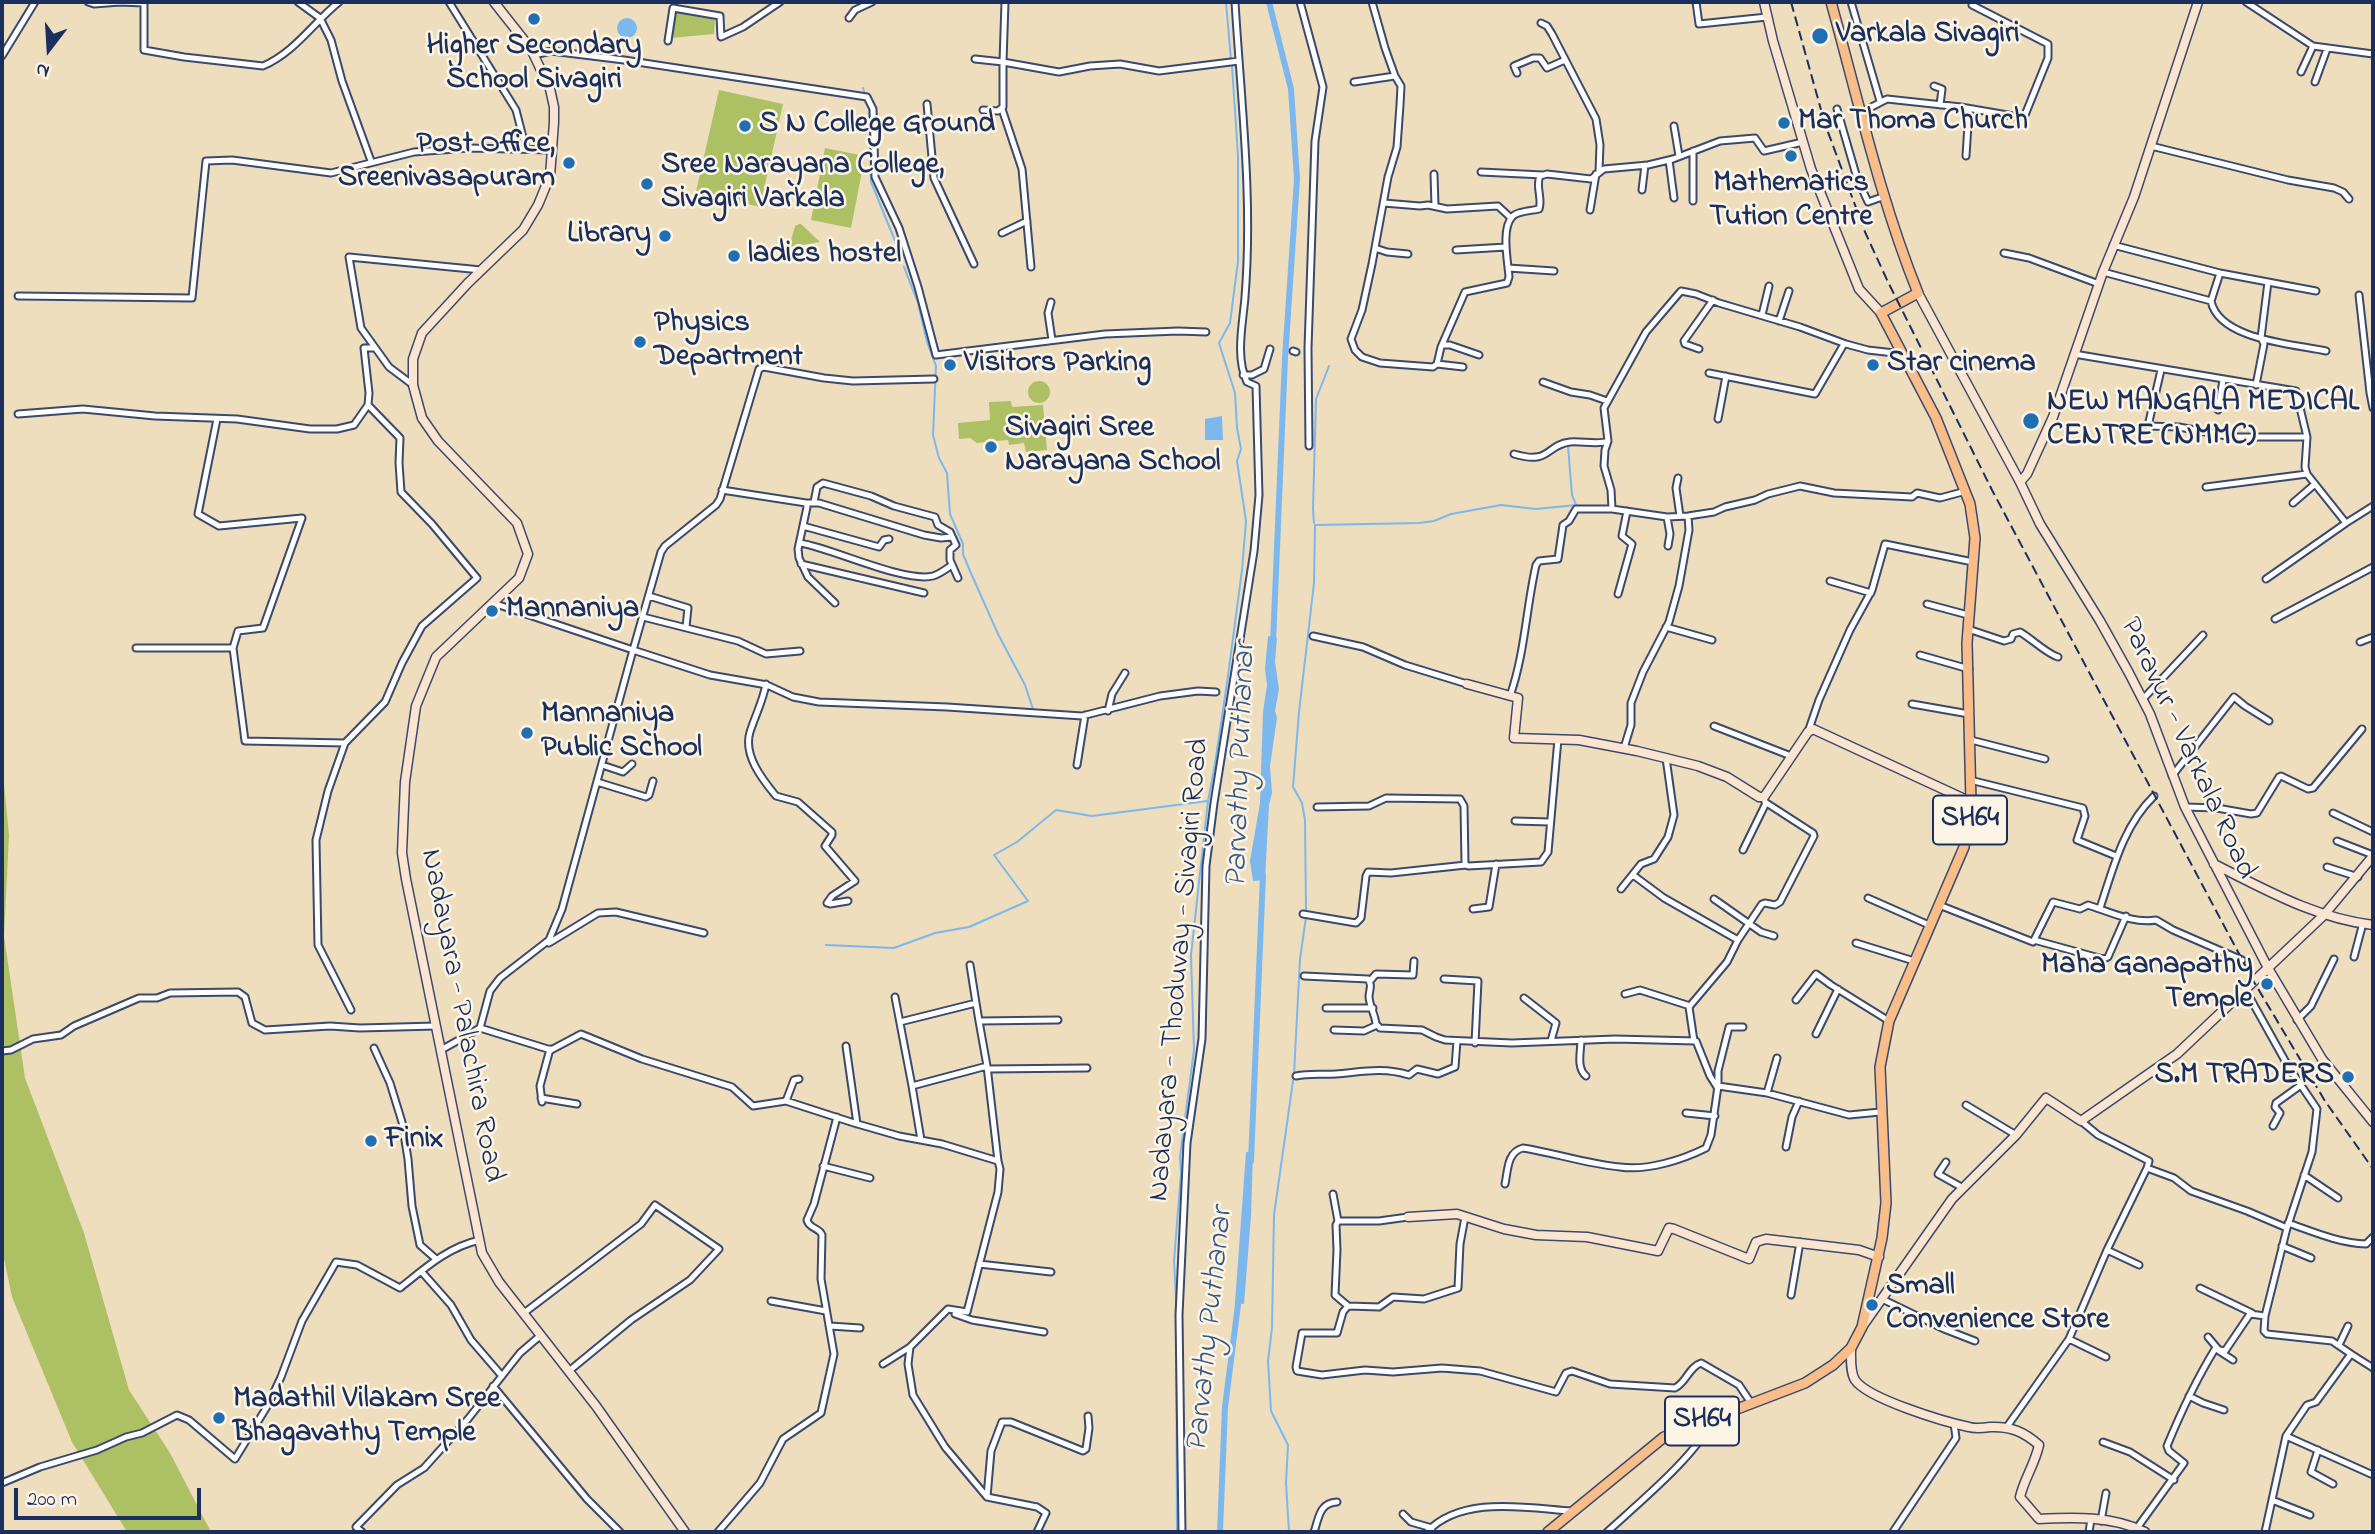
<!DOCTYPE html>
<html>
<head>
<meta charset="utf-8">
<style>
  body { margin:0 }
  #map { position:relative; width:2375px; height:1534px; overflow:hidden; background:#efdebd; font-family:"Indie Flower",sans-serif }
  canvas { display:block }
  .frame { position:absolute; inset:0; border:4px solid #1b2f5e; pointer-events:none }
  .north { position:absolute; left:14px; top:14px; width:70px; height:70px; -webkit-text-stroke:5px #fcf5e5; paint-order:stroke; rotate:197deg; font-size:19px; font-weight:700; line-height:28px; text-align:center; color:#1b2f5e }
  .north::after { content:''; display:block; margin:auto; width:24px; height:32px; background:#1b2f5e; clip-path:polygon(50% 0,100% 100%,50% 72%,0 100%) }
  .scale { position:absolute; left:14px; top:1488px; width:187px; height:32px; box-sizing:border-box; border:4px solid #1b2f5e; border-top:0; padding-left:9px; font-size:21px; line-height:24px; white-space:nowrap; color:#1b2f5e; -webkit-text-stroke:5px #fcf5e5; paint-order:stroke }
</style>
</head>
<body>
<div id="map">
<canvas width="2375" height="1534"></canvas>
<div class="frame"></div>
<div class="north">N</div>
<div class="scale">200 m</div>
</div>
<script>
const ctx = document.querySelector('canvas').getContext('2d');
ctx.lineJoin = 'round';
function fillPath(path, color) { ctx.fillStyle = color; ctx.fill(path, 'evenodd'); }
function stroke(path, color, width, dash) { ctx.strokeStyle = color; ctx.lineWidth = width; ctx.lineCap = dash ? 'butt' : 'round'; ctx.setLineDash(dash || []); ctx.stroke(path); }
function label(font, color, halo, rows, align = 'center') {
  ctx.font = font + ' "Indie Flower",sans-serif'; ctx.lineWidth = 5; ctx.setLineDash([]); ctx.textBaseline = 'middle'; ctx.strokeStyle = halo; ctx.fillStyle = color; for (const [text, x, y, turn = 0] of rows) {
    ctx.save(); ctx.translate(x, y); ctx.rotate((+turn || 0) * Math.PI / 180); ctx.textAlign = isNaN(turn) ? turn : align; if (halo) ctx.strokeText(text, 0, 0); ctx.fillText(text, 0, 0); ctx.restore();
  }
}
fillPath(new Path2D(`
  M675,12L715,17L714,34L671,38Z
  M719,90L783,104L760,207L696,192Z
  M825,148L865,156L851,228L811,220Z
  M799,224H801L820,242L791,247L790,244L795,226Z
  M1028 392a11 11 0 1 1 22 0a11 11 0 1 1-22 0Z
  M1011,401L1012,407L1043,405L1047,450L1026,452L1024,443L1009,445L1008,440L977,443L970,438L959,439L958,423L990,420L989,402Z
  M2,763L9,835L4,936L25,1078L84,1233L129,1390L170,1453L211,1532H127L72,1442L12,1297L2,1249Z`), '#adc064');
fillPath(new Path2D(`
  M617 28a10 10 0 1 1 20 0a10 10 0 1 1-20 0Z
  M1222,416L1223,440H1205V419Z
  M1268,636L1277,638L1275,662L1279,689L1275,711L1277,718L1270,766L1272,793L1269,805L1265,880L1253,881L1250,861L1260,803L1263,712L1267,685L1265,669Z
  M1246,1152L1253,1153L1251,1216L1244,1304L1235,1303Z`), '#7cb8ee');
stroke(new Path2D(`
  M1226,2L1231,60
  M863,88L864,91
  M869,106L871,182L900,253
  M904,267L918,303L927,342L936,366L933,435L939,458L947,473L950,514L963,544V554L970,571L998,634L1025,685L1033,709
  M1314,523L1313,509L1316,399L1329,366
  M1306,911L1305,820L1302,803L1293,787L1299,712L1314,583L1315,525L1419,523L1434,521L1451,514L1501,505L1536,509L1576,505L1572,495L1568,446
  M826,945L894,948L935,933L969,927L1028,901L994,855L1017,842L1056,810L1092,816L1207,801
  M1177,1532L1176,1298L1174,1261L1181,1173L1180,1157L1194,1050L1191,955L1208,801L1215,764L1228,676L1242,570L1246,521L1237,461L1241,449L1237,428L1235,393L1219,343L1230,323L1238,261V156L1232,66
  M1289,1532L1286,1483L1288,1445L1271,1411L1268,1361L1272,1328L1274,1215L1294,1074L1300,959L1306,917`), '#7cb8ee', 2);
stroke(new Path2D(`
  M1269,2L1291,89L1297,179L1285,358L1273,643
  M1251,1161L1263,875
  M1220,1532L1225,1407L1239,1297`), '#7cb8ee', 6);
const street = new Path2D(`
  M88,2L94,4L120,2
  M120,2L144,3V50L184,57L263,66C295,52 313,23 339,2
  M298,2L320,18L331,40L342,81L371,161
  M449,2L516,110L526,149
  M1300,2L1323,87L1315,141L1308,348L1309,446
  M1372,2L1385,48L1395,76L1401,86L1400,105L1397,147L1388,177L1372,264L1362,310L1351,339L1355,350L1362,357L1380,363L1433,367L1437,364L1441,347L1465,292L1507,283L1509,277C1508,262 1501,229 1512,217C1517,211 1531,211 1539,209C1543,199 1535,186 1540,176L1547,174L1591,179L1604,169L1648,165L1673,159L1720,141L1755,138L1764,151L1803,142
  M1696,2L1699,24L1767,17
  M1851,2L1880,101
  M2246,2L2313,46L2373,54
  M849,18L855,10L872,2
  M1541,23L1547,26L1552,34L1596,119L1600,145L1599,171
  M668,41L673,8L720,16L721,37L743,27L780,2
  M534,55L551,51L624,60L867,97L873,109L875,177L899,228L918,287L936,355L1105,334L1178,331L1206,332
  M2,56L35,2
  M975,59L1003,62L1005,2
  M2301,72L2313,46
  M1517,73L1514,66L1533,58H1540L1547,68L1565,60
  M1354,82L1395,76
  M2315,82L2327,49
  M1934,86L1942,89L1940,105
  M927,104L934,178L974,264
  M1002,109L1022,169L1031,267
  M1837,109L1857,178L1868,202L1885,196
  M983,110L998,111L1003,107V62L1059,72L1090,66L1120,64L1159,71L1239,61
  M1860,113L1887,99L1961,107L2019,117L2025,115L2048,58V44L1972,5
  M1674,126L1679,156
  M2151,146L2288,180L2334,188L2343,192L2349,199
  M1693,151V201
  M1966,156L1969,109
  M1669,160L1674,198
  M1481,172L1543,175
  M1434,174L1435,206
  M1642,190L1645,165
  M1384,203L1420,206L1428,205L1447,209L1498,206L1511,218
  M1590,210L1596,174
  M1002,233L1027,221
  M2113,245L2220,273
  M1375,248L1387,252L1408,254
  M1456,250L1506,247
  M2004,253L2029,258L2099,284
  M1508,268L1554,271
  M2103,272L2211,301L2220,273L2316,291
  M2359,295L2370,393L2373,408
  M18,296L192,298L206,161L232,160L331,173L414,152L469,148L551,150
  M2211,301C2219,340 2294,344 2326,351
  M1051,302L1048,313L1052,340
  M1762,315L1769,286
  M1779,321L1789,291
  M1442,345H1450L1479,355
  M1699,349L1685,344L1684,341L1713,300
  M1293,351L1296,352
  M2074,354L2296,391L2307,437L2305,467L2307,474L2346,523L2373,506
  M1437,364L1463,367
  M2161,370L2148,426L2179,427L2232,437H2307
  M1709,373L1815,394L1844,344
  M1243,375H1252L1264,369L1270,349
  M934,379L853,381L824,378L764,367L759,369L720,499L716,505L665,546L661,552L633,650L710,675L767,685L793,697L819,702L947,707L1082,716L1160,696L1198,691L1216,692
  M1543,382L1571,392L1590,395L1607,401
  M413,385L389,367L361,328L349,257L481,270
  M2256,385L2264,344L2261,338L2268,282
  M2218,410L2223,380
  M18,414L83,409L155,416L237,419L310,429H337L354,425L368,405L369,393L364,348H375
  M217,419L198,514L219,526L302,518L263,628L238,631L233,648L245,741L345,743
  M1718,419L1726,376
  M1514,454C1551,465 1545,445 1570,442C1581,441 1600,445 1608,441
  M1678,478L1676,488L1680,516
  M2206,487L2307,474
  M722,490L806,503H819L924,535L941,538L952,537
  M814,502L817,487L823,483L871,496L894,506L935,517L938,525L950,532L956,545L950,550V560L958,578
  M806,503L807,507L798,549L799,558L808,577L835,603
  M2293,503L2315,484
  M1612,509L1611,490L1604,466L1605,450L1608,441L1604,408L1646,332L1681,291L1696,294L1719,303L1800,327L1846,344L1868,350L1903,354
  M1667,517L1670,534L1668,546
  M803,526L879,547L884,540L889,539
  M800,543C832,548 904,583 933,576C940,574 946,569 952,565
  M801,564L924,593
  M2266,579L2346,523
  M1830,581L1871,593
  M1618,594L1632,544L1622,536L1627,511
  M649,596L688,608L686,627
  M1927,604L1968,615
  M643,617L738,641L766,654L800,651
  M2275,619L2373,567
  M1666,627L1712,640
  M1968,629L2004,641L2011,639L2013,634L2020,632C2032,639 2047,654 2058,657
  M1313,636L1363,647L1405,665L1467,684
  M2360,642L2373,637
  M136,648H233
  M1920,655L1969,669
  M766,684C763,701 755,716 750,732C743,755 762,779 776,796L798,802L832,832V835L825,846L855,881L832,896L827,903L830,904L848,901
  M1510,696C1525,653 1526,609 1536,565L1539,561L1558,559L1563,525L1569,521L1576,509H1612L1667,517L1688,516L1714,512L1725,507L1755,500L1768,494L1800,486L1834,493L1912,497L1917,493L1940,498L1966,491
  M2143,699L2203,635
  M1912,704L1969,714
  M1108,711L1112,694L1125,673
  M1714,726L1791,756
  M1808,732L1819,700L1850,630L1872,590L1885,544L1973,562
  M1971,740L2045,759
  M1624,748L1631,725V703L1643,672L1669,622L1679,586L1689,530L1688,516
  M602,765L623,772L632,764
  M1077,765L1085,715
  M2172,776L2234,697L2245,706L2269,721
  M1970,780L2083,808L2085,816L2077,840L2116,856
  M597,782L646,797L649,795L653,781
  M1317,807L1369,806L1386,798L1460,799L1464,806L1465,864L1468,866L1541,862L1548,852L1558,739
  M2185,807L2217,808L2251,814L2257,813L2279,777L2281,776L2308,789L2313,788L2362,729
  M2333,813L2373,832
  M1515,821L1550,822
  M2337,841L2373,855
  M1743,850L1766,803
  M2327,867L2358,877
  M1633,875L1664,898L1738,940
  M1621,889L1641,864L1654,859L1668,837L1674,815L1666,758
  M1868,898L1929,925
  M1714,899L1761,932L1774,936
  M1939,905L2033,942L2053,902L2080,909L2088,905C2110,912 2134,924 2156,920L2173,930L2242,960
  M2100,908C2113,869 2123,826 2154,796
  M1473,909L1489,907L1496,864
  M1303,914L1356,923L1361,918L1366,876L1368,872L1391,873L1466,865
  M2034,940L2103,959L2108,957L2126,916
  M549,943L598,913L616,912L704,933
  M1856,943L1914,961
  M2354,957L2363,923
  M970,965L976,1003
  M1304,976L1368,979C1372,985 1370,988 1369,996C1369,1005 1375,1014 1376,1024L1380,1028L1422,1030L1436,1037L1445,1040L1512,1043L1615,1039L1696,1041L1710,1076L1717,1087
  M1444,979L1478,981L1475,1043
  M1370,981L1376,974L1413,975L1414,961
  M2245,989L2288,1066L2317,1109L2312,1152L2287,1228L2265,1316L2264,1331L2267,1334L2332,1341L2351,1354L2316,1402L2307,1405L2286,1436L2265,1532
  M1625,994L1640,990L1690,1006
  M895,997L912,1086
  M1524,998L1556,1023L1551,1041
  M1796,1000L1816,974L1831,985L1889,1021
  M1326,1008H1373
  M351,1010L318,945L316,840L328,791L345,743L385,702L402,663L422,626L477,578L432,524L401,492L399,463L400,438L368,405
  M2297,1020L2311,1006L2334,959
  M900,1022L976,1003L979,1021
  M480,1028L551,1050L581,1034L642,1059L732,1087L753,1106L786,1101L854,1123L899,1136L942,1144L998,1161L1000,1169L998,1192L967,1312L948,1309L910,1347L908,1364L913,1395L945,1447L987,1497L1037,1507L1046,1513L1037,1532
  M1334,1030L1364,1031L1377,1025
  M1816,1034L1838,989
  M1581,1040C1581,1051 1576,1068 1586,1076
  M1694,1041L1689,1007L1727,962L1738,940L1762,904L1765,903L1775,905L1780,902L1814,836L1813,833L1765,802L1764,797
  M846,1046L857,1124
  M374,1048L390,1083L402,1122L408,1159L412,1206L420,1245L436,1259
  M441,1050L480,1028L490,991L500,978L549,940L562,909L633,650L493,603
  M2,1051L11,1050L33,1039L61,1035L74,1026L139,998H157L170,993L238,992L245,997L252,1023L265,1030L330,1026L360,1028L436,1026
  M987,1066L979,1021L1058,1020
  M987,1069L1087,1068
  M1296,1076C1310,1073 1322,1075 1336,1074C1362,1072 1382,1067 1409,1075L1417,1069L1438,1074L1455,1067L1457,1041
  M1718,1086V1071L1729,1027H1743
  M1767,1093L1777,1058
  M541,1098L577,1104
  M786,1101L794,1080L799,1079
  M542,1102L540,1086L550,1049
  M1966,1105L2016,1135
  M1686,1113L1715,1116
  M2081,1121L2098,1135L2149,1161L2147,1168L2174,1178L2191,1191L2247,1211L2287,1228
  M2273,1126L2280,1113L2275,1107L2276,1103L2301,1085
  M921,1140L912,1086L987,1066L998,1161
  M1786,1147L1792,1117L1799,1101
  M1946,1162L1938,1174L1963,1188
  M823,1166L870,1178
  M2304,1175L2338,1198
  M1505,1184C1508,1170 1507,1152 1523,1148C1555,1153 1587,1164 1620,1167C1647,1171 1682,1160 1706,1148L1711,1135L1718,1086L1767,1093L1849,1115L1880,1112
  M1333,1194L1338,1221H1379L1408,1217
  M1465,1217L1460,1244L1458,1288L1424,1299L1393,1297L1379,1307L1348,1306L1343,1312L1337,1333H1302L1296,1367L1297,1371L1322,1375L1365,1370L1393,1372L1442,1368L1480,1371L1556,1392L1566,1373L1572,1371L1610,1384L1675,1388C1686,1383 1689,1367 1701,1363L1739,1385L1751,1403
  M1338,1221L1336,1225L1337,1250L1335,1295L1348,1306
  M2288,1223C2314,1232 2339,1243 2366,1244L2373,1237
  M2282,1246L2311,1258
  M979,1264L1051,1272
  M2139,1265L2107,1250L2147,1168
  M421,1271L451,1305L471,1340L502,1376
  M2200,1288L2252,1313
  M1791,1295L1800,1242
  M1882,1299L1944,1329L1975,1341
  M771,1301L826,1311
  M524,1313L641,1224L655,1205L719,1249L690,1280L631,1320L569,1371
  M955,1314L972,1320L1044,1332
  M830,1326L860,1328
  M2208,1337L2218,1349
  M2339,1345L2348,1326
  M2219,1351L2233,1360
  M2351,1354L2373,1368
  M2106,1357L2069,1339L2107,1250
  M883,1364L910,1347
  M493,1386L587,1499L620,1532
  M2189,1396L2203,1403L2224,1410
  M2006,1428L2069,1339
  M2286,1436L2373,1475
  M2103,1442L2130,1452L2174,1480
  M2318,1450L2311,1472L2333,1484
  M2,1483L40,1467L97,1450L126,1437L142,1433L177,1415L189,1420L235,1459L268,1405L281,1377L302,1321L336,1262L357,1265L400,1288C425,1268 448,1247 480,1240
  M987,1497L991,1451L1002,1422H1011L1083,1451L1086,1449L1089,1428L1088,1416
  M2272,1500L2310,1515
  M1403,1514L1411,1522L1432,1528
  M2101,1521L2106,1493
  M2137,1528L2184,1463L2169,1451L2167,1446C2181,1412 2196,1380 2215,1349L2225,1351L2250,1314L2265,1316
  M362,1532L356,1527L397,1485L424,1468L468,1419L520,1353L541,1335
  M718,1532L760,1483L783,1439L821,1413L834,1354L821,1279L822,1235C819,1227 809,1229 807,1220L814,1204L837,1117
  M1182,1532L1179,1315L1187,1143L1202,1039L1206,866L1214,803L1254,551L1259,495L1256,386L1247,382C1235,357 1243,323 1245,297C1253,198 1241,101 1235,2
  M1314,1532C1319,1518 1319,1503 1337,1502
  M1427,1532C1462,1495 1526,1508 1572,1511
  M1607,1532C1633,1508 1702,1451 1711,1420
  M1893,1532L1956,1438L1954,1423
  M2089,1532L2091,1519`);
const secondary = new Path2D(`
  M494,2L531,49L550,89L554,107V122L550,176L538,205L523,230L468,283L422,333L413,359V385L422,418L438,441L517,523L528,554L519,578L436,657L416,706L405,782L402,853L406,879L482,1253L499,1282L596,1406L685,1532
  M1764,2L1773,41L1811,169L1859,289L1881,313
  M1918,293L2020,482L2040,524L2100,621L2129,673L2150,714L2185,807L2268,968L2322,1059L2373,1122
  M2020,482L2027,474L2053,417L2103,272L2134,197L2198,2
  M1467,684L1518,698L1514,738L1579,740L1637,751L1698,766L1727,777L1759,797H1764L1808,732L1813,729L1971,802
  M2214,864C2266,890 2315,918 2373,925
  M1408,1217L1457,1214L1504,1229L1536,1235L1587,1237L1658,1251L1669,1228L1674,1229L1749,1259L1756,1242L1766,1239L1859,1250L1879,1257
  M1862,1327L1952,1199L2016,1135L2046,1098L2081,1121L2177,1054L2324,915L2373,856
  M1851,1348C1851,1357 1850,1372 1855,1380C1868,1399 1945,1422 1969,1427C1976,1429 1983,1428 1990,1427C2011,1426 2024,1432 2039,1445C2035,1464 2024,1479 2020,1497L2039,1519C2074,1517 2113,1516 2145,1532`);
const primary = new Path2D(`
  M1548,1532L1664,1437L1805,1383L1833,1365L1851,1348L1862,1327L1882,1238L1886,1203L1880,1067L1889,1021L1964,847L1971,802L1967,643L1975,538L1970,504L1936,418L1881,313L1918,293C1880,199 1858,99 1831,2`);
stroke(street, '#3b496c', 9);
stroke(secondary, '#3b496c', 11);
stroke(primary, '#3b496c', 12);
stroke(street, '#fff', 5);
stroke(secondary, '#fce5d0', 8);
stroke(primary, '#f8bd89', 9);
stroke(new Path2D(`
  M1791,2L1825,124L1865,232L1888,282L1992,490L2254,982L2325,1101L2373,1169`), '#1b2f5e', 2, [10, 5]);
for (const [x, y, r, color] of [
  [534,19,7,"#1f6fb2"],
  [1820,36,9,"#1f6fb2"],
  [1784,123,7,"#1f6fb2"],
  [745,126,7,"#1f6fb2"],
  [1791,156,7,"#1f6fb2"],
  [569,163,7,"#1f6fb2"],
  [647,184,7,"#1f6fb2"],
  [665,236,7,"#1f6fb2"],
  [734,256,7,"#1f6fb2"],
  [640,342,7,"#1f6fb2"],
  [950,365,7,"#1f6fb2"],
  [1873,365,7,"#1f6fb2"],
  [2031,421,9,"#1f6fb2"],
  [991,447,7,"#1f6fb2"],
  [492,611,7,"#1f6fb2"],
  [527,733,7,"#1f6fb2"],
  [2267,984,7,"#1f6fb2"],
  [2348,1077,7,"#1f6fb2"],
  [371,1141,7,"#1f6fb2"],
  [1872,1305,7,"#1f6fb2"],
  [219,1418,7,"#1f6fb2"]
]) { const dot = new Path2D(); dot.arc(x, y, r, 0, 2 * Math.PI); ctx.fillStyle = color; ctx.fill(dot); stroke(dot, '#fcf5e5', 2.5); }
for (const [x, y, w] of [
  [1970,820,74],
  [1702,1421,74]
]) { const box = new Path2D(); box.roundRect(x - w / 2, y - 24.5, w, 49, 5); ctx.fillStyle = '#fcf5e5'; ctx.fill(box); stroke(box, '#1b2f5e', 2); }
label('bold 28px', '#1b2f5e', null, [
  ["SH64",1970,820],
  ["SH64",1702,1421]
]);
label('bold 30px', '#1b2f5e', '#fcf5e5', [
  ["Varkala Sivagiri",1836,36],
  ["Higher Secondary",534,48,"center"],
  ["School Sivagiri",534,82,"center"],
  ["Mar Thoma Church",1798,123],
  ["S N College Ground",759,126],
  ["Post Office,",555,146,"right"],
  ["Sreenivasapuram",555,180,"right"],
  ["Sree Narayana College,",661,167],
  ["Sivagiri Varkala",661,201],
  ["Mathematics",1791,185,"center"],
  ["Tution Centre",1791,219,"center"],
  ["Library",651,236,"right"],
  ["ladies hostel",748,256],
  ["Physics",654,325],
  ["Department",654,359],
  ["Visitors Parking",964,365],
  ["Star cinema",1887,365],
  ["NEW MANGALA MEDICAL",2047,404],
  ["CENTRE (NMMC)",2047,438],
  ["Sivagiri Sree",1005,430],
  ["Narayana School",1005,464],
  ["Mannaniya",506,611],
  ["Mannaniya",541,716],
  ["Public School",541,750],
  ["Maha Ganapathy",2253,967,"right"],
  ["Temple",2253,1001,"right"],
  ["S.M TRADERS",2334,1077,"right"],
  ["Finix",385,1141],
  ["Small",1886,1288],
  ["Convenience Store",1886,1322],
  ["Madathil Vilakam Sree",233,1401],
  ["Bhagavathy Temple",233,1435]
], 'left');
label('30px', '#1b2f5e', '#fcf5e5', [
  ["Paravur - Varkala Road",2186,749,65],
  ["Nadayara - Thoduvay - Sivagiri Road",1181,970,-85],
  ["Nadayara - Palachira Road",460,1016,79]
]);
label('italic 32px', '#385889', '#fcf5e5', [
  ["Parvathy Puthanar",1243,765,-88],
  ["Parvathy Puthanar",1212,1330,-84]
]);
</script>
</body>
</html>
